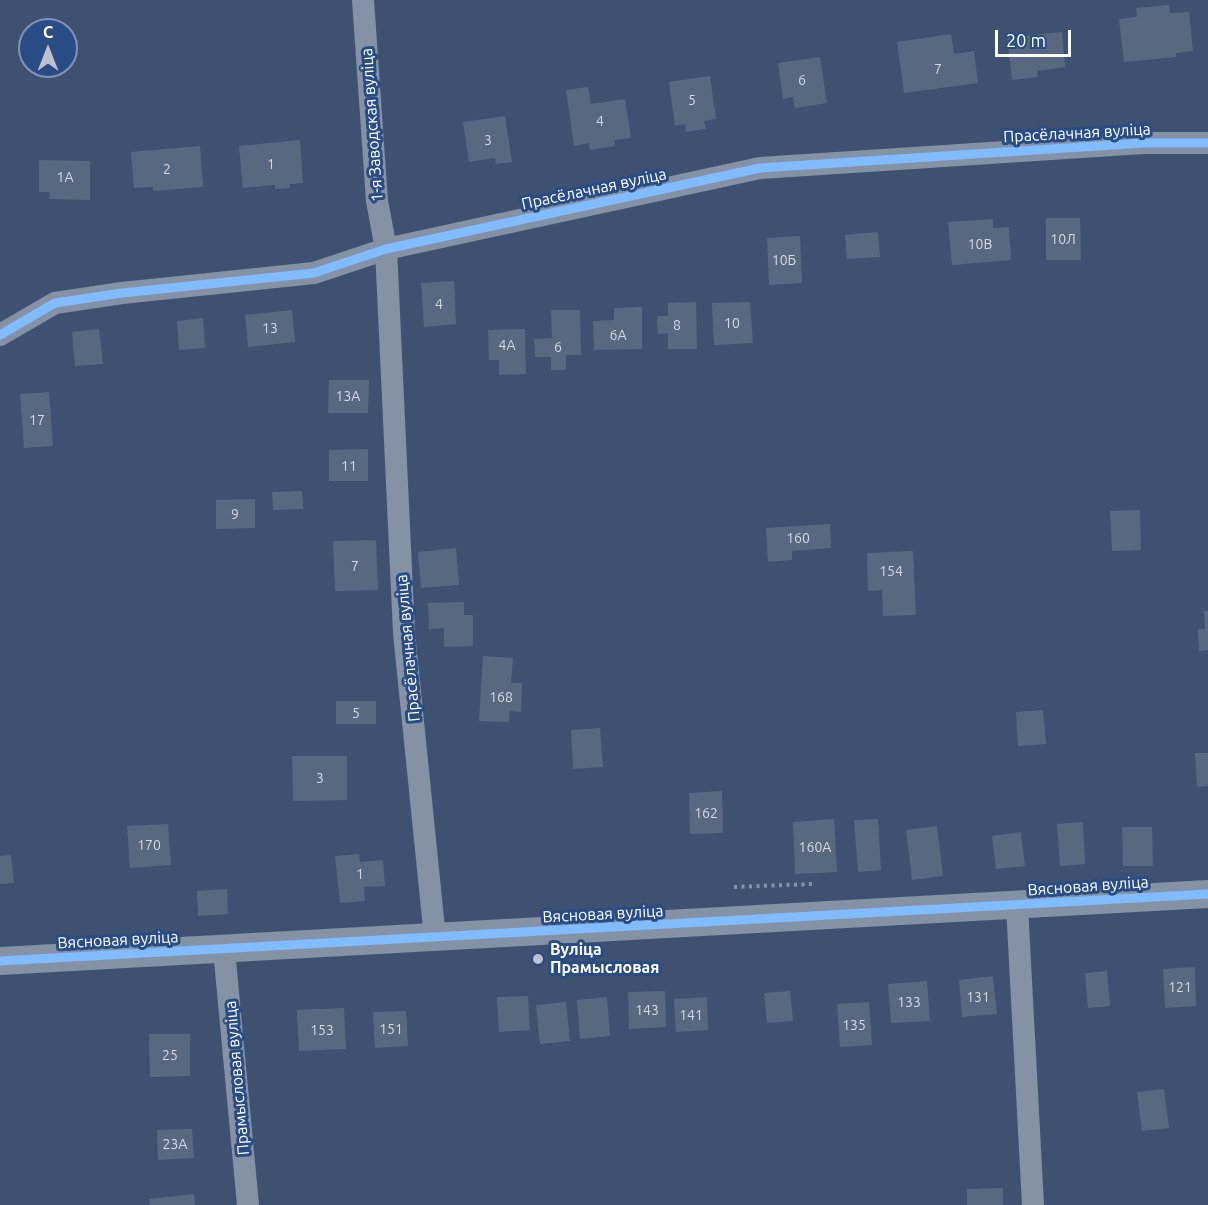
<!DOCTYPE html>
<html>
<head>
<meta charset="utf-8">
<style>
  body { margin:0 }
  #map { position:relative; width:1208px; height:1205px; overflow:hidden; background:#3f5170; font-family:Ubuntu,sans-serif }
  canvas { display:block }
  .north { position:absolute; left:18px; top:18px; width:60px; height:60px; box-sizing:border-box; background:#2a4c85; border:2px solid #7f94b6; border-radius:50%; rotate:0deg; font-size:16px; font-weight:700; line-height:24px; text-align:center; color:#fff }
  .north::after { content:''; display:block; margin:auto; width:21px; height:27px; background:#bcc2cd; clip-path:polygon(50% 0,100% 100%,50% 72%,0 100%) }
  .scale { position:absolute; left:995px; top:30px; width:76px; height:27px; box-sizing:border-box; border:3px solid #fff; border-top:0; padding-left:8px; font-size:18px; line-height:21px; white-space:nowrap; color:#fff; -webkit-text-stroke:4px #2a4c85; paint-order:stroke }
</style>
</head>
<body>
<div id="map">
<canvas width="1208" height="1205"></canvas>
<div class="north">С</div>
<div class="scale">20 m</div>
</div>
<script>
const ctx = document.querySelector('canvas').getContext('2d');
ctx.lineJoin = 'round';
function fillPath(path, color) { ctx.fillStyle = color; ctx.fill(path, 'evenodd'); }
function stroke(path, color, width, dash) { ctx.strokeStyle = color; ctx.lineWidth = width; ctx.lineCap = dash ? 'butt' : 'round'; ctx.setLineDash(dash || []); ctx.stroke(path); }
function label(font, color, halo, rows, align = 'center') {
  ctx.font = font + ' Ubuntu,sans-serif'; ctx.lineWidth = 6; ctx.setLineDash([]); ctx.textBaseline = 'middle'; ctx.strokeStyle = halo; ctx.fillStyle = color; for (const [text, x, y, turn = 0] of rows) {
    ctx.save(); ctx.translate(x, y); ctx.rotate((+turn || 0) * Math.PI / 180); ctx.textAlign = isNaN(turn) ? turn : align; if (halo) ctx.strokeText(text, 0, 0); ctx.fillText(text, 0, 0); ctx.restore();
  }
}
fillPath(new Path2D(`
  M1169,5L1170,13L1189,12L1193,51L1176,53V57L1124,62L1119,19L1137,17L1136,8Z
  M1062,32L1065,67L1037,71L1038,77L1012,80L1007,38Z
  M951,34L954,54L974,51L978,83L904,93L897,42Z
  M820,57L827,103L795,108L793,97L783,99L778,63Z
  M710,76L716,119L704,121L706,129L686,132L685,124L675,126L669,82Z
  M588,87L591,104L625,99L631,138L614,140L615,146L590,150L589,143L574,146L566,90Z
  M505,116L512,162L496,164L495,158L469,162L463,122Z
  M300,140L303,183L290,184V188L275,189V185L243,188L239,146Z
  M200,146L203,187L153,191V187L134,188L131,152Z
  M39,160L90,161V200L49,199L50,192H39Z
  M1046,218H1080L1081,260H1046Z
  M993,219V228L1009,227L1011,260L952,265L948,222Z
  M878,232L880,257L847,259L845,235Z
  M800,236L802,283L769,285L767,238Z
  M454,281L456,324L424,327L421,283Z
  M696,302L697,349H668V333L658,334L657,316H668V303Z
  M750,302L753,343L714,345L712,303Z
  M642,307V349L594,350L593,321L614,320V308Z
  M292,310L295,342L248,347L245,315Z
  M551,310H580L581,355H566V370H551V357H535L534,339L552,338Z
  M203,318L205,348L179,350L177,321Z
  M99,329L103,364L75,366L72,332Z
  M525,329L526,374L499,375V360H489L488,330Z
  M329,380H369L368,413H328Z
  M49,392L53,446L24,448L20,394Z
  M368,449V481H329V450Z
  M302,491L303,509L273,510L272,492Z
  M255,499V528L216,529V500Z
  M1140,510L1141,550L1112,551L1110,511Z
  M830,524L831,548L792,551V560L768,562L766,528Z
  M376,540L378,590L335,591L333,541Z
  M456,548L459,585L421,588L418,552Z
  M913,551L916,615L883,616L882,590L868,591L867,553Z
  M464,602V615H473V646L444,647V628L429,629L428,603Z
  M1204,611H1208V650L1199,651L1198,629H1205Z
  M483,656L513,658L511,683H522L521,712L510,711L509,722L479,721Z
  M336,701H376V724H336Z
  M1043,710L1046,744L1018,746L1016,712Z
  M600,728L603,767L573,769L571,730Z
  M1195,753H1208V786L1197,787Z
  M292,756H347V800L293,801Z
  M722,791L723,833L690,834L689,793Z
  M834,819L837,872L795,874L793,822Z
  M878,819L881,870L858,872L854,820Z
  M1083,822L1085,864L1060,866L1057,824Z
  M168,824L171,865L130,868L127,826Z
  M937,826L943,876L912,880L906,830Z
  M1122,827H1152L1153,866H1123Z
  M1021,832L1025,866L996,869L992,836Z
  M359,854L360,862L383,860L385,886L364,887L365,901L340,903L335,856Z
  M11,855L14,883L0,884V856Z
  M227,889L228,914L198,916L197,891Z
  M1195,967L1196,1006L1165,1008L1163,969Z
  M1107,971L1110,1006L1088,1008L1085,973Z
  M993,976L997,1014L962,1017L959,980Z
  M927,981L930,1021L891,1023L888,984Z
  M665,991L666,1027L629,1029L628,992Z
  M790,991L793,1021L767,1023L764,993Z
  M528,996L530,1030L499,1032L497,997Z
  M607,997L610,1036L580,1039L577,1000Z
  M707,997L708,1030L676,1032L674,999Z
  M566,1002L570,1041L540,1044L536,1005Z
  M869,1002L872,1045L840,1047L837,1004Z
  M344,1008L346,1049L299,1051L297,1010Z
  M406,1011L408,1046L375,1048L373,1012Z
  M149,1034H190V1076L150,1077Z
  M1164,1089L1169,1128L1142,1131L1137,1092Z
  M192,1129L194,1158L158,1160L157,1130Z
  M1003,1188V1205H967V1189Z
  M194,1194L195,1205H150L149,1199Z`), '#596881');
stroke(new Path2D(`
  M734,887L812,884`), '#8592a6', 4, [3, 4.5]);
stroke(new Path2D(`
  M363,0L377,201L386,249L404,633L435,938
  M0,335L55,303L122,293L314,273L386,249L760,168L1143,143H1208
  M1017,906L1033,1205
  M224,950L248,1205`), '#8592a6', 22);
stroke(new Path2D(`
  M0,961L1208,894`), '#8592a6', 28);
stroke(new Path2D(`
  M0,335L55,303L122,293L314,273L386,249L760,168L1143,143H1208
  M0,961L1208,894`), '#80bcff', 9);
for (const [x, y, r, color] of [
  [538,959,6,"#bcc2cd"]
]) { const dot = new Path2D(); dot.arc(x, y, r, 0, 2 * Math.PI); ctx.fillStyle = color; ctx.fill(dot); stroke(dot, '#2a4c85', 2); }
label('14px', '#d6d9e0', null, [
  ["7",938,69],
  ["6",802,80],
  ["5",692,100],
  ["4",600,121],
  ["3",488,140],
  ["1",271,164],
  ["2",167,169],
  ["1А",65,177],
  ["10Л",1063,239],
  ["10В",980,244],
  ["10Б",784,260],
  ["4",439,304],
  ["10",732,323],
  ["8",677,325],
  ["13",270,328],
  ["6А",618,335],
  ["4А",507,345],
  ["6",558,347],
  ["13А",348,396],
  ["17",37,420],
  ["11",349,466],
  ["9",235,514],
  ["160",798,538],
  ["7",355,566],
  ["154",891,571],
  ["168",501,697],
  ["5",356,713],
  ["3",320,778],
  ["162",706,813],
  ["170",149,845],
  ["160А",815,847],
  ["1",360,874],
  ["121",1180,987],
  ["131",978,997],
  ["133",909,1002],
  ["143",647,1010],
  ["141",691,1015],
  ["135",854,1025],
  ["151",391,1029],
  ["153",322,1030],
  ["25",170,1055],
  ["23А",175,1144]
]);
label('16px', '#fff', '#2a4c85', [
  ["1-я Заводская вуліца",372,125,-94],
  ["Прасёлачная вуліца",1077,133,-3],
  ["Прасёлачная вуліца",594,189,-12],
  ["Прасёлачная вуліца",408,648,-95],
  ["Вясновая вуліца",1088,886,-4],
  ["Вясновая вуліца",603,914,-3],
  ["Вясновая вуліца",118,940,-3],
  ["Прамысловая вуліца",237,1078,-95]
]);
label('bold 16px', '#fff', '#2a4c85', [
  ["Вуліца",550,950],
  ["Прамысловая",550,968]
], 'left');
</script>
</body>
</html>
